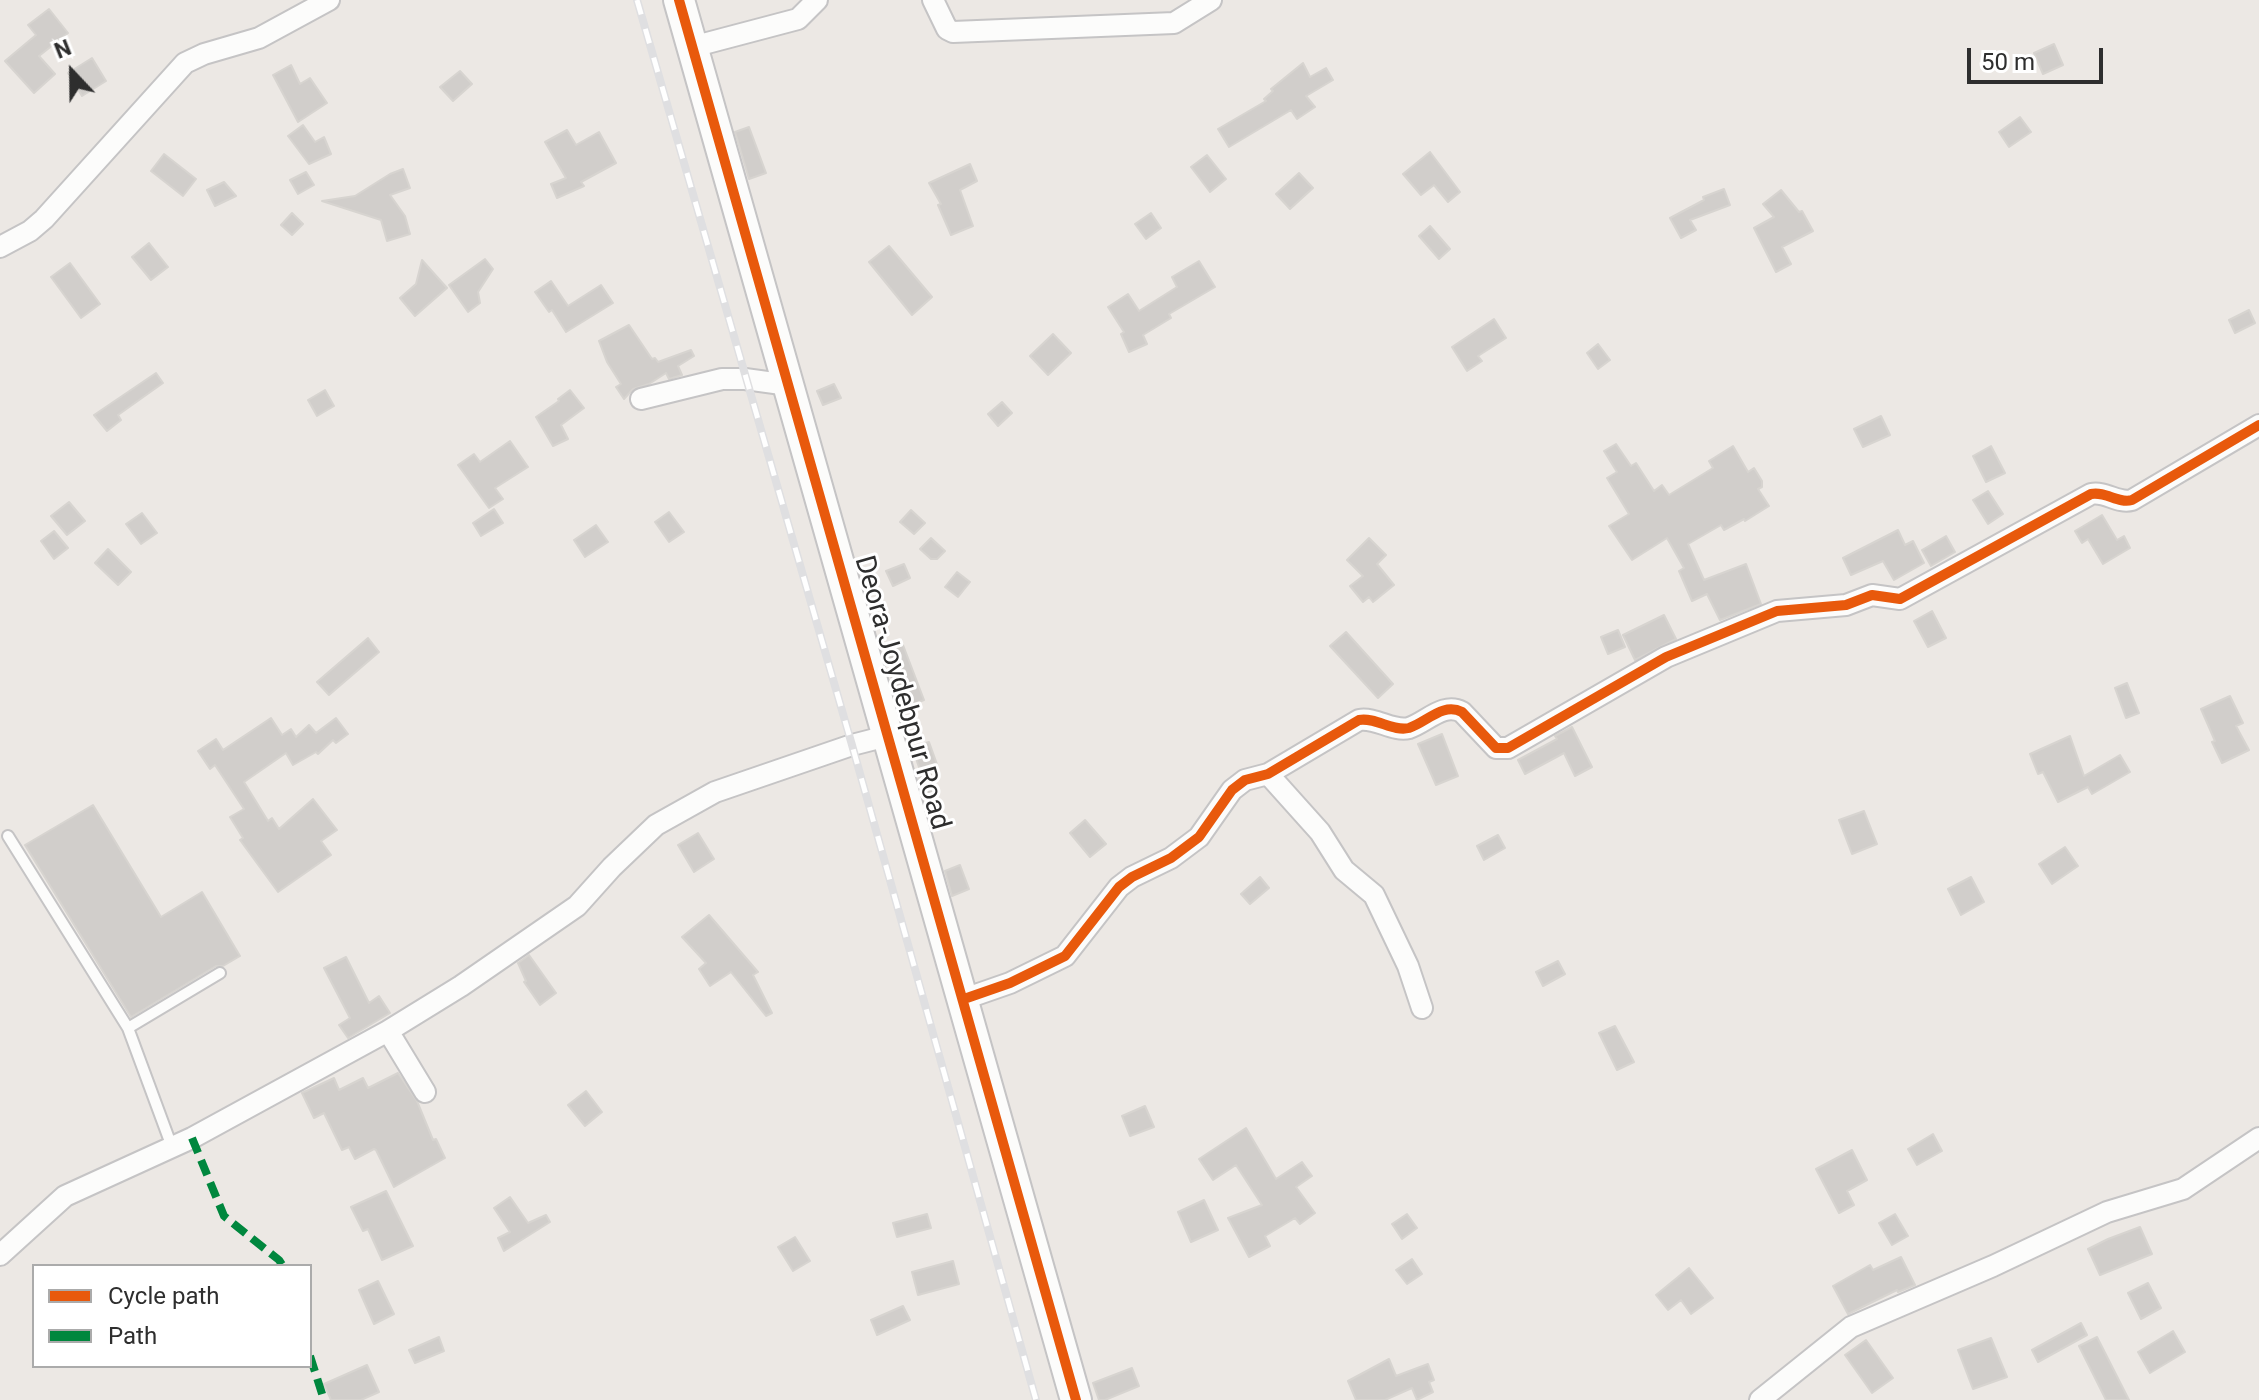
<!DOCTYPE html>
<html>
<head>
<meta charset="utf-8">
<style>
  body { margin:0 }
  #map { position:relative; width:2259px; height:1400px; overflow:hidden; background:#ece8e4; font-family:Roboto,sans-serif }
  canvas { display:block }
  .legend { position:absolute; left:32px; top:1264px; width:280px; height:104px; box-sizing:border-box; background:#fff; border:2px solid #ababab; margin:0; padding:10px 14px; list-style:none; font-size:24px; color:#2e2e2e }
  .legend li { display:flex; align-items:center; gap:16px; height:40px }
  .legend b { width:40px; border:2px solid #ababab }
  .north { position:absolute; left:32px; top:32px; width:80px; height:80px; -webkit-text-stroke:6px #fff; paint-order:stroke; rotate:338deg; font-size:22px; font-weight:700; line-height:32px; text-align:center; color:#2e2e2e }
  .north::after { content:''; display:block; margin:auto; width:28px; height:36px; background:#2e2e2e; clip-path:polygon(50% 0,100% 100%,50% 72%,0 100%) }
  .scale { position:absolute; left:1967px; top:48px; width:136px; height:36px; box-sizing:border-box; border:4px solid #2e2e2e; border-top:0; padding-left:10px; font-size:24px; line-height:28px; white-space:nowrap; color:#2e2e2e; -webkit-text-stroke:6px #fff; paint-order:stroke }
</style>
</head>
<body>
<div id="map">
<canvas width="2259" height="1400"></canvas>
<ul class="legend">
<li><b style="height:10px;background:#e8590c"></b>Cycle path</li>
<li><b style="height:10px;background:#00873e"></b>Path</li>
</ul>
<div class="north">N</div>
<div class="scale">50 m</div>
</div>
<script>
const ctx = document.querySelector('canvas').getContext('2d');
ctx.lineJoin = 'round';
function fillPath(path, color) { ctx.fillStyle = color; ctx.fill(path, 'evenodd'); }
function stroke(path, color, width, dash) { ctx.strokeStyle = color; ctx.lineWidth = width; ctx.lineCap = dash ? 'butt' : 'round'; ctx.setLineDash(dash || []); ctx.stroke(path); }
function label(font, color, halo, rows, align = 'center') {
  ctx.font = font + ' Roboto,sans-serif'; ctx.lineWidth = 6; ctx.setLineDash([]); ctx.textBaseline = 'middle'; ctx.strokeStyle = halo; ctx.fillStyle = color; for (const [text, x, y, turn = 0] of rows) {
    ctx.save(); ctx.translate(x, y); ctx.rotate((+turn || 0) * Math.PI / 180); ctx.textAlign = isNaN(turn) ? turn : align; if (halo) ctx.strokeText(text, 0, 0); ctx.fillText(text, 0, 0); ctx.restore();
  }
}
const building = new Path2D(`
  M49,9L68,33L39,56L55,74L34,93L5,61L36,35L28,25Z
  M2054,44L2063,65L2043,74L2034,53Z
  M92,58L106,81L82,96L68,73Z
  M1303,63L1310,77L1326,68L1333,80L1306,96L1315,107L1297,119L1291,110L1229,147L1218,129L1266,101L1264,99L1273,91L1271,89Z
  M291,65L300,84L310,78L327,103L298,122L273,75Z
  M460,71L472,84L453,101L440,87Z
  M2020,117L2031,132L2009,147L1999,132Z
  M303,125L315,142L324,137L331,154L309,164L288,136Z
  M749,127L766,173L749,179L735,132Z
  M567,130L576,145L599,132L616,163L581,182L584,186L557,198L551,184L566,178L545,142Z
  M1430,152L1460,192L1448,202L1434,185L1421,195L1403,174Z
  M164,154L196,179L183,196L151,171Z
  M1207,155L1226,179L1210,192L1191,167Z
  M970,164L977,181L960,190L973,226L951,235L938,205L941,204L929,183Z
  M403,169L410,188L390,195L405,216L410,234L387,241L381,220L322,201L355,196L390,174Z
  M306,172L314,185L298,194L290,180Z
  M1299,173L1313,188L1290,209L1276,194Z
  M224,182L236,196L215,206L207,190Z
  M1724,189L1730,205L1690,220L1696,230L1681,238L1670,218L1704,200L1703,197Z
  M1781,190L1799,212L1802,211L1813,231L1782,247L1791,264L1776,272L1754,228L1774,217L1763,204Z
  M292,213L303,224L292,235L281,225Z
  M1151,213L1161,228L1146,239L1135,224Z
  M1430,226L1450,249L1439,259L1419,236Z
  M149,243L168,267L151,280L132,257Z
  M889,246L932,297L912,315L869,262Z
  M485,259L493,269L478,292L480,303L468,312L449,285Z
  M422,260L447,288L415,316L400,298L416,284Z
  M1199,261L1215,287L1169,314L1171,318L1143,335L1147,344L1129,352L1121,334L1124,332L1108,307L1128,294L1139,311L1177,287L1172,277Z
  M70,263L100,304L81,318L51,277Z
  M551,281L568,306L601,285L613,303L566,332L552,310L549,312L535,292Z
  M2249,310L2255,323L2235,333L2229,320Z
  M1494,319L1506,338L1478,356L1482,361L1467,371L1452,347Z
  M629,325L652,359L655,358L658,362L691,350L694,356L678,366L682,375L669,379L666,373L649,384L633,389L624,399L616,387L621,384L607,362L599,341Z
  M1053,334L1071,353L1048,375L1030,356Z
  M1598,344L1610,360L1598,369L1587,353Z
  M156,373L163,383L118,415L121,420L107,431L94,415Z
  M834,384L841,398L823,405L817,391Z
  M325,390L334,406L317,416L308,400Z
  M570,390L584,408L561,425L568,439L553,446L536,417L559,401L558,399Z
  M1002,402L1012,413L998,426L988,414Z
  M1881,416L1890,435L1863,447L1854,429Z
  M510,441L528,467L495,488L503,499L489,508L458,465L474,454L480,462Z
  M1616,444L1631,466L1636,463L1654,491L1662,485L1669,495L1713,468L1709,461L1733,446L1748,472L1754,468L1762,481V487L1758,489L1769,506L1745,521L1744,519L1724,530L1721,525L1688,544L1704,580L1746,564L1761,604L1720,620L1707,594L1692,601L1679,571L1684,568L1667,538L1632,560L1609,526L1629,514L1607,478L1617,472L1604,451Z
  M1991,446L2005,473L1986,482L1973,456Z
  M1988,491L2003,514L1988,524L1973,500Z
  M69,502L85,521L67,535L51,516Z
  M494,509L503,523L481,536L473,523Z
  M911,510L925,523L914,534L900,522Z
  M669,512L684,532L669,542L655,522Z
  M142,513L157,533L141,544L126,524Z
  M2102,515L2117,540L2124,536L2130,548L2103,564L2088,539L2082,543L2075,531Z
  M596,525L608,542L585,557L574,540Z
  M1898,530L1905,545L1913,541L1924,563L1894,580L1883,561L1851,575L1843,558Z
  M54,531L68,548L54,559L41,541Z
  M1946,536L1955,552L1931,566L1922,550Z
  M931,538L945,551L937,559H931L920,549Z
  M1369,538L1386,555L1377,564L1394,585L1373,602L1369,597L1363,602L1350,586L1363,576L1347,560Z
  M108,549L131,572L118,585L95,563Z
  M904,564L910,578L893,586L886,571Z
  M957,572L970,582L958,597L945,587Z
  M1932,611L1946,638L1928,647L1914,621Z
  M1664,615L1676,639L1635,660L1623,635Z
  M1618,630L1625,647L1608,654L1601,637Z
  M1346,632L1393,684L1378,698L1330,646Z
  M368,638L379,652L329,695L317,682Z
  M903,645L924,700L904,708L889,671L893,669L886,651Z
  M2127,683L2139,713L2126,718L2115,688Z
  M2230,696L2243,723L2236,726L2249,750L2222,763L2212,742L2215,741L2201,709Z
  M271,718L282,735L291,729L296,737L309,725L316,733L336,718L348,734L336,743L333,740L318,754L316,752L293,765L286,753L244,782L268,821L272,818L279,829L313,799L337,830L321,841L331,855L278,892L240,840L243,838L230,817L244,809L215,765L210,769L198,751L216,739L223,750Z
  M1572,727L1592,767L1575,776L1564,753L1525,774L1518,760L1557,739L1555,736Z
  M1442,734L1458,776L1436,785L1418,744Z
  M2070,736L2084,776L2120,755L2130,772L2092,794L2088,787L2058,802L2043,772L2038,774L2030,754Z
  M929,742L938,767L921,773L912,747Z
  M930,771L936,792L923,796L918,776Z
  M93,805L161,917L202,892L240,956L223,966H216L131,1017L25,845Z
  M1864,811L1877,844L1852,854L1839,820Z
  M1085,820L1106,844L1090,857L1070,833Z
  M698,833L714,859L694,872L678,845Z
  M1498,835L1505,848L1484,860L1477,846Z
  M2065,847L2078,866L2052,884L2039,864Z
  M960,865L969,889L952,896L945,871Z
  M1260,877L1269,888L1250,904L1241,894Z
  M1971,877L1984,902L1961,915L1948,889Z
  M709,915L758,972L753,975L772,1013L766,1016L731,972L710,986L699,969L706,963L682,937Z
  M529,955L556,993L540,1005L524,982L526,981L518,963Z
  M346,957L369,1003L379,996L390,1013L348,1038L339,1025L350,1018L324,968Z
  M1558,961L1565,974L1543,986L1536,972Z
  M1615,1026L1634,1062L1617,1070L1599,1033Z
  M398,1073L417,1101L433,1140L436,1139L445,1158L394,1187L376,1150L374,1149L355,1159L349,1147L342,1150L324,1113L314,1118L302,1093L334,1078L339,1090L363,1078L368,1088Z
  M586,1091L602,1112L585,1126L568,1105Z
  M1145,1106L1154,1127L1130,1136L1122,1116Z
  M1246,1128L1276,1179L1302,1162L1312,1176L1296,1187L1315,1213L1300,1224L1295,1218L1265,1236L1270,1246L1249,1257L1228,1218L1262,1205L1236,1165L1213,1180L1199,1159Z
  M1933,1134L1942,1151L1917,1165L1908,1149Z
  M1852,1150L1867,1180L1847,1191L1854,1205L1839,1213L1816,1169Z
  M386,1191L413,1246L382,1260L368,1229L363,1231L351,1207Z
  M510,1197L528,1223L546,1215L550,1222L504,1251L498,1238L510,1232L494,1208Z
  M1204,1200L1218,1230L1191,1242L1178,1212Z
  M927,1214L931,1228L897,1237L893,1223Z
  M1407,1214L1417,1228L1402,1239L1392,1224Z
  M1895,1214L1908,1236L1892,1245L1879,1223Z
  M2140,1227L2152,1254L2100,1275L2088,1249L2108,1239Z
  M795,1237L810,1261L793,1271L778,1247Z
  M1901,1257L1915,1285L1898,1292L1897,1290L1848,1314L1833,1286L1870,1265L1873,1270Z
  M1412,1259L1422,1274L1407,1284L1396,1270Z
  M953,1261L959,1284L918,1295L912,1272Z
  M1689,1268L1713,1298L1691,1314L1681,1300L1668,1310L1656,1295Z
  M378,1281L394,1314L374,1324L359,1290Z
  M2148,1283L2161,1308L2141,1319L2128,1293Z
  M903,1306L910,1320L877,1335L871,1320Z
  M2081,1323L2087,1335L2038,1362L2032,1350Z
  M2173,1331L2185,1352L2150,1373L2138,1352Z
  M439,1337L444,1351L415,1363L409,1350Z
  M2097,1337L2129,1400H2106L2079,1346Z
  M1991,1338L2007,1377L1973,1389L1958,1350Z
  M1866,1340L1893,1378L1872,1393L1845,1355Z
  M1389,1359L1396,1376L1428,1364L1434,1380L1429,1382L1433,1392L1417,1400L1412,1388L1385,1400H1356L1348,1381Z
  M367,1365L379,1392L361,1400H331L324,1384Z
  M1132,1368L1139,1386L1105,1400H1099L1093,1383Z`);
fillPath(building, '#d1cecb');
stroke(building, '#d7d4d0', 2);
const lane = new Path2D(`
  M8,836L128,1028
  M172,1147L128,1028L220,973`);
const street = new Path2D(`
  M933,0L947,29L953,32L1174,23L1211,0
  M692,47L798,19L817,0
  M0,247L30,231L44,219L185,63L204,54L259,38L329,0
  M641,399L722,379H745L789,385
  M1268,774L1320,832L1344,870L1374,895L1408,966L1422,1008
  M964,999L1010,983L1065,956L1119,887L1132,877L1171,858L1199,837L1232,790L1245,780L1268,774L1359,720C1376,717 1393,732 1409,728C1427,722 1443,702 1462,712L1496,748H1508L1666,657L1777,611L1846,605L1872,595L1900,599L2091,494C2106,491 2118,504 2132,500L2259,425
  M388,1031L425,1092
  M0,1255L65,1196L192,1138L388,1031L461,986L577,906L612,867L656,825L715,792L852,745L887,736
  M1760,1400L1851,1327L1993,1266L2107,1212L2183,1189L2259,1138`);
const secondary = new Path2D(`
  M679,0L1076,1400`);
stroke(lane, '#c5c4c5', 14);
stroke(street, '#c5c4c5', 24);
stroke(secondary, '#c5c4c5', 34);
stroke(lane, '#fcfcfb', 10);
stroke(street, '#fcfcfb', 20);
stroke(secondary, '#fcfcfb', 30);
const rail = new Path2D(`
  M637,0L852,745L1036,1400`);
stroke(rail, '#dfdfe1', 8);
stroke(rail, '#fff', 5, [15]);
stroke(new Path2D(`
  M192,1138L224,1216L279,1260L283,1266
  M310,1356L324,1400`), '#00873e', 8, [16, 8]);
stroke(new Path2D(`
  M679,0L1076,1400
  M964,999L1010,983L1065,956L1119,887L1132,877L1171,858L1199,837L1232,790L1245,780L1268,774L1359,720C1376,717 1393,732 1409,728C1427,722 1443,702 1462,712L1496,748H1508L1666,657L1777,611L1846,605L1872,595L1900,599L2091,494C2106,491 2118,504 2132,500L2259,425`), '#e8590c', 10);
label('28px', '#2e2e2e', '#fff', [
  ["Deora-Joydebpur Road",901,693,74]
]);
</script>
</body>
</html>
